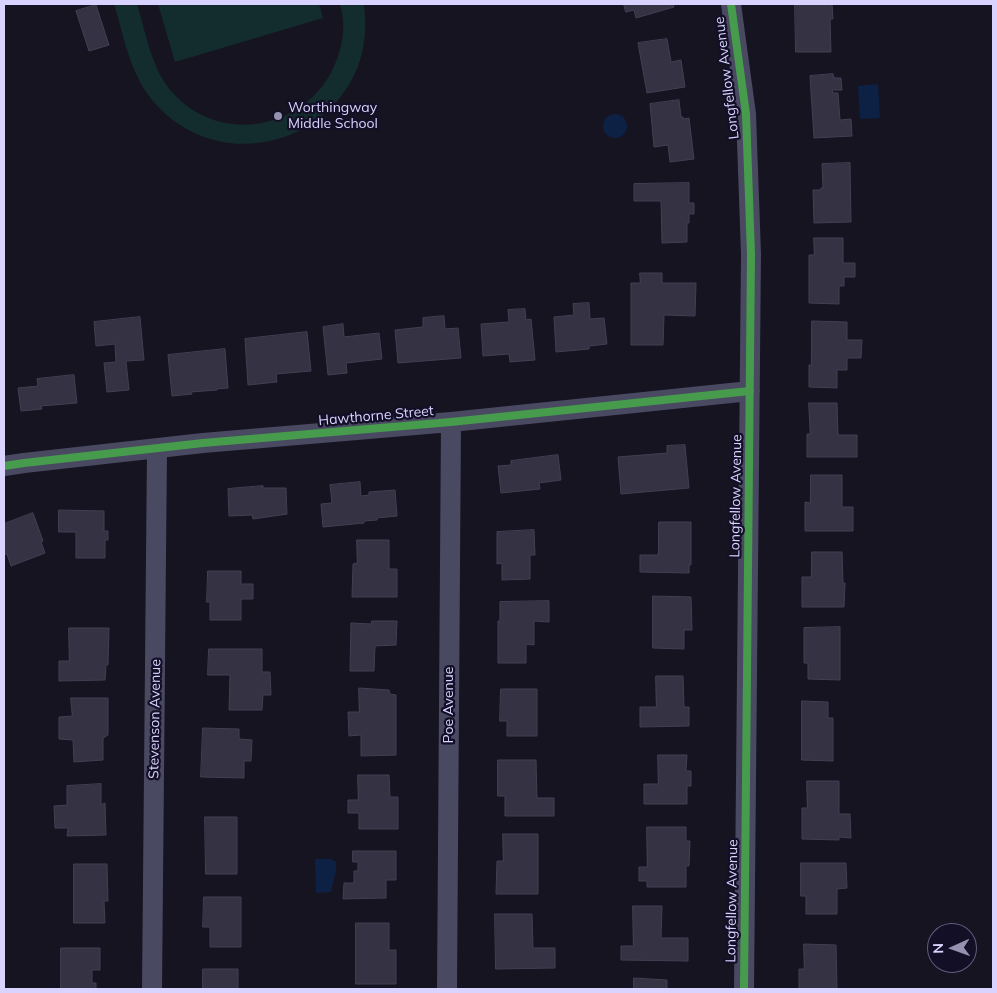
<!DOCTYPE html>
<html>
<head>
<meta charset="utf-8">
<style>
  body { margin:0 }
  #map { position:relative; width:997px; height:993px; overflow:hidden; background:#161421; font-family:Mulish,sans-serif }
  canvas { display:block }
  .frame { position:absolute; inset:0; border:5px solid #d9d4ff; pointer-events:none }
  .north { position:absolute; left:927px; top:923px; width:50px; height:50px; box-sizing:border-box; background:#130f26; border:1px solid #625e7d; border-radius:50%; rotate:268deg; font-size:14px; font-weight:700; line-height:20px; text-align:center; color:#d9d4ff }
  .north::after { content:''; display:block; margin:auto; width:18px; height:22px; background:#9591b1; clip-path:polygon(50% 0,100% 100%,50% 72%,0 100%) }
</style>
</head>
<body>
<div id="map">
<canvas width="997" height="993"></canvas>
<div class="frame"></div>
<div class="north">N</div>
</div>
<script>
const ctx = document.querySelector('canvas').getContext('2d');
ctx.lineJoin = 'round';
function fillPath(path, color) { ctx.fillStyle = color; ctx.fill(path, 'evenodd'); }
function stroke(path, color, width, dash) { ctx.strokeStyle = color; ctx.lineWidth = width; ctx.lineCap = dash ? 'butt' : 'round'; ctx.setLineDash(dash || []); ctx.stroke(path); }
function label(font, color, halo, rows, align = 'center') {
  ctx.font = font + ' Mulish,sans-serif'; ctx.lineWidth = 4.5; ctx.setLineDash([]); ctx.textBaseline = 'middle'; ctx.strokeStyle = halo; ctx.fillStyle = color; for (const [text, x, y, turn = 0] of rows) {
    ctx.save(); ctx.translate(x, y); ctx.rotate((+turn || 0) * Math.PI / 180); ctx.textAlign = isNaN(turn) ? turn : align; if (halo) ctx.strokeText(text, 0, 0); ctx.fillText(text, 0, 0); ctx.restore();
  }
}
fillPath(new Path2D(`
  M114,4H137C146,33 151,68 172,92C222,149 315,128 338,56C344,40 345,21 340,4H364C367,30 365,57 351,81C310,154 208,167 153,101C130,74 124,37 114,4Z
  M158,4H319L323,18L175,62Z`), '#132c2d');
fillPath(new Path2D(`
  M878,84L880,118L860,119L858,86Z
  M603 126a12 12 0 1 1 24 0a12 12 0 1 1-24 0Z
  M315,859H331L336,862V871L331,892L316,893Z`), '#0d2144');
const building = new Path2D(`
  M624,4H673L674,7L636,18L634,10L626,12Z
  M795,4H832L833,19H830L831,52H796Z
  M96,5L109,45L89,51L76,11Z
  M667,39L671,62L681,60L685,87L647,93L638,43Z
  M833,74L834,78H841L842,90H832L833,93H838L840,120L851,119L852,136L814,138L810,76Z
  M679,100L681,117H683V119L689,118L694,159L670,162L668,145L654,147L650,104Z
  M850,163L851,222L814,223L813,190H821V188H823L822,164Z
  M689,183V203H694V214H689V223H687V242L662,243L661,201H634V184Z
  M814,238H843V263H855V277H844V286H839V304L809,303V255H814Z
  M640,273H662V283H696L695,316L664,315L663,345H631V283H640Z
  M589,303L590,319L604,318L607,344L589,346V349L556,352L554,317L574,315L573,304Z
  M525,309L526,320L531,319L535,360L510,362L509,354L483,356L481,324L509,322L508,310Z
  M444,316L445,329L458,328L461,358L398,363L395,330L423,327V318Z
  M140,317L144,360L126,361L129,390L107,392L104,363L116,362L115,344L96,346L94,322Z
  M812,321L847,322V340H862L861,358H847V370H837V388L809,387V365H811Z
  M343,324L344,337L379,333L382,359L346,363L347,373L328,375L323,327Z
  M307,332L311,371L276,374L277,382L248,385L245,339Z
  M225,349L228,388L217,389V390L191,392L192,394L172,396L168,355Z
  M74,375L77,403L41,406L42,409L21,411L18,388L38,386L37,379Z
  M809,403H837L838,435H857V457H807V434H810Z
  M685,445L689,488L621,494L618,457L667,453V446Z
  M558,455L561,480L539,483L540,489L501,493L498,466L511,465V461Z
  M811,475H842V507H853V531H805V502L810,503Z
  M360,482L361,496L369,495V492L395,490L397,516L377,518V520L364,521V523L323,527L321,504L332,503L330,485Z
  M263,486V488H286L287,514L253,519L252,515L229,516L228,489Z
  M59,510L104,511V531H108V540H105V558H76V532H59Z
  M33,513L43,541L41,542L45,553L11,566L7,554L4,555V524Z
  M659,522H691V565H689V573L640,572V555H658Z
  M534,530L535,555H530V579L502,580V563L497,564V532Z
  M357,540H389V569H397V597H352L353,564L357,563Z
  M812,552H842L843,583H845L844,607H802V577H811Z
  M208,571H241V584H253V599H241V620H210V602H207Z
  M653,596L691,597L692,630H684V649L653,648Z
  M549,601V622L534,621V645L526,644V663H498V621H500V602Z
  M372,621H397L396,645L375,646L374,671H350L351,623L371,624Z
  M840,627V680L808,679V663H804V628Z
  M69,628H109L108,665H106L105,680L59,681V661H69Z
  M209,649H262V672H270L271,695H263L262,710H229L230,675H208Z
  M656,676H683L684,707H689V726L640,727V707H656Z
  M359,688L389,690L390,694L396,695V755L361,756V735L349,736L348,712H359Z
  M501,689H537V736H507V721H500Z
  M71,698H108V735L103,738V760L74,762L73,740L59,739V717L72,716Z
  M802,701L828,702V718H833V761L802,760Z
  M203,728L239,729V739L252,740L251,761H244V778L201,777Z
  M658,755H687L686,771H691V786H687V804H644V784H658Z
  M498,760H536L537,798H554V816H505V796H498Z
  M358,775H389L390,797H398V829H359V813H348V800H358Z
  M807,781H839V814H850L851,838L839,837V840L802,839V808H807Z
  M101,784V805L105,803L106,835L67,836L68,828H55L54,806L67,805V786Z
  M205,817H237V874H206Z
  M647,827H686V841H690L689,866H686V887H647V881H639V867H647Z
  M503,834H538V894H496L497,861H503Z
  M353,851H396V880H386V898L343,899L344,883H354V871H358V862H353Z
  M801,863H846L847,888L837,889V914H806V896H801Z
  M74,864H107L108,901H104L105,923H74Z
  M204,897H241V947H210V927H203Z
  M633,906H662L661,938H688V961L621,960V946H633Z
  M495,914H532L533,948H555V968L496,969Z
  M356,923H389V950H396V984H356Z
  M804,944L836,945L837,989H799V969H804Z
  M61,948H100V970H92V983H96V989H61Z
  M203,969H238V989H203Z
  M634,978L667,980V989H634Z`);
fillPath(building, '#343243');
stroke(building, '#433f54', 1);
stroke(new Path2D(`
  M731,4L746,114L751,254L744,989
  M4,466L24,463L203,443L451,422L750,391
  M152,989L157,448
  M447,989L451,422`), '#4a4962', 20);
stroke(new Path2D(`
  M731,4L746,114L751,254L744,989
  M4,466L24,463L203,443L451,422L750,391`), '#469c4c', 8);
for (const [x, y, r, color] of [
  [278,116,5,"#9591b1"]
]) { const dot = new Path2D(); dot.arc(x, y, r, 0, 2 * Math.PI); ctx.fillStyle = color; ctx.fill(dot); stroke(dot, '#130f26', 2); }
label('14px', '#d9d4ff', '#130f26', [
  ["Longfellow Avenue",727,78,-97],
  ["Hawthorne Street",376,416,-5],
  ["Longfellow Avenue",736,496,-89],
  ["Poe Avenue",449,705,-90],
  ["Stevenson Avenue",155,719,-89],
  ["Longfellow Avenue",732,901,-89]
]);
label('14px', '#d9d4ff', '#130f26', [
  ["Worthingway",288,108],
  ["Middle School",288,124]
], 'left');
</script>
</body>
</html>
